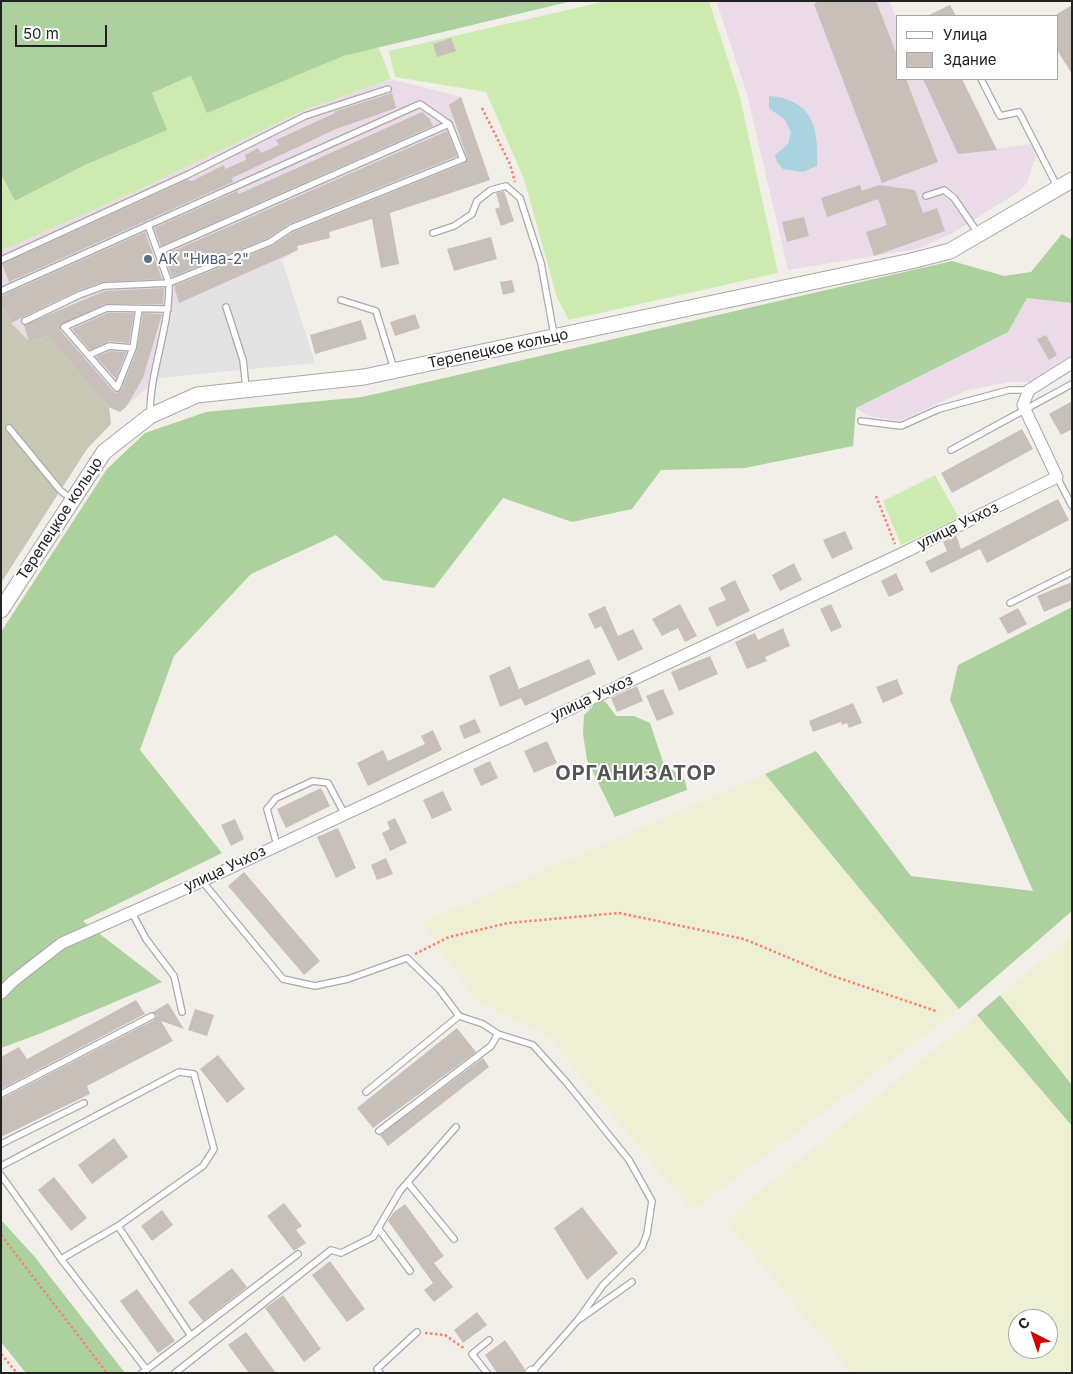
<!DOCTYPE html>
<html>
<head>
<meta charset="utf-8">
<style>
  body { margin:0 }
  #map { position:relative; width:1073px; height:1374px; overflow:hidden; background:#f2efe9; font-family:Inter,sans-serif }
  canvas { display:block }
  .frame { position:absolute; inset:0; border:2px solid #222; pointer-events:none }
  .legend { position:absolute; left:896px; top:15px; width:162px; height:65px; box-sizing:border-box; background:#fff; border:1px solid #a7a7a7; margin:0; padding:6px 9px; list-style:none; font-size:15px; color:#222 }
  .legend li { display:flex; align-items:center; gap:10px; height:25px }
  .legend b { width:25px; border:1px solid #a7a7a7 }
  .north { position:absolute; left:1008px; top:1309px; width:50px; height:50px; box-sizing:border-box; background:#fff; border:1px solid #a7a7a7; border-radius:50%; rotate:319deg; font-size:14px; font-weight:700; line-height:20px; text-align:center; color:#222 }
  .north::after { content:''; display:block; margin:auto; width:18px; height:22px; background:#d40000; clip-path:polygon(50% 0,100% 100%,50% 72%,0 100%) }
  .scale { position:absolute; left:15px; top:25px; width:92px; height:22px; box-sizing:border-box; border:2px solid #222; border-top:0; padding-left:6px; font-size:15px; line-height:18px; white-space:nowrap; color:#222; -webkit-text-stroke:4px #fff; paint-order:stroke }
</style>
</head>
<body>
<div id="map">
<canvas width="1073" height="1374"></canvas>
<div class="frame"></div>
<ul class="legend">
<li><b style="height:6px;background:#fff"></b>Улица</li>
<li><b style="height:14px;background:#c7bfb8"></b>Здание</li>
</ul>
<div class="north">С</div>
<div class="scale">50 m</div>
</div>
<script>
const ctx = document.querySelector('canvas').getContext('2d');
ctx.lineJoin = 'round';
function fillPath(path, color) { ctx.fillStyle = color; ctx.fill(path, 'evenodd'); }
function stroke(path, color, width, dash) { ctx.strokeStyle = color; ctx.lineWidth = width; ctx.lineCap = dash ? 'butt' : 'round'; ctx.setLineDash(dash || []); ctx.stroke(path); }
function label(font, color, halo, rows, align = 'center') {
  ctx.font = font + ' Inter,sans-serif'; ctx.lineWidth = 4; ctx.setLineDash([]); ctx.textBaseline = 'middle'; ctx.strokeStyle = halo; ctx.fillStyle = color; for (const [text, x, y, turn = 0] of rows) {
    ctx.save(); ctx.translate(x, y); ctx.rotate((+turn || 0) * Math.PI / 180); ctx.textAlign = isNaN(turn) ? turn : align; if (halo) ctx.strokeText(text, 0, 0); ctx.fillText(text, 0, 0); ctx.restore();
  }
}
fillPath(new Path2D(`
  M722,1H889L897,19V79H924L959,154L1030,144L1037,152L1027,183L1017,193L951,234L918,249L788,270L747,94L717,3Z
  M391,79L461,97L490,180L330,232V238L297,246V250L282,260L175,306L158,378L120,412L109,407L38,340L29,341L11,323L4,308L1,309V251L138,190L302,111Z
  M1027,298L1072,303V358L1036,382H1010L968,390L899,421L869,416L856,408L1008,332Z`), '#ebdbe8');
fillPath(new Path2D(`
  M4,307L11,323L29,341L36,337L39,340L47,336L109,407L111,424L87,449L1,583V309Z`), '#c7c7b4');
fillPath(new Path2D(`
  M765,774L959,1009L692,1211L548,1036L478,1003L422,923Z
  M1072,935V1085L1000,995Z
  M977,1015L1072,1126V1373H851L725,1220ZM1018,1319H1048V1349H1018Z`), '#eef0d5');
fillPath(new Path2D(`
  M606,1H709L740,97L778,273L569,320L557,298L524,179L486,92L395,77L389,51Z
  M378,46L391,79L302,111L138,190L1,251V174L15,201L85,165L166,130L152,93L192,76L343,56Z
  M935,475L959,518L901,545L883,501Z`), '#cdebb0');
fillPath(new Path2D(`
  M1,1H572L343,56L207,113L191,76L152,93L167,130L85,165L15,201L1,174Z
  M1062,234L1072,240V303L1027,298L1008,332L856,408L853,446L745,468L661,470L632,509L572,522L503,498L434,588L383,580L336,535L251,574L174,656L140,750L222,853L83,921L162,982L39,1034L1,1048V632L107,469L145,433L206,412L362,397L952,261L1004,276L1031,272Z
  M1072,607V911L959,1009L765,774L816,751L911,876L1033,891L950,700L958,665Z
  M605,701L616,716H634L650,723L663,762L685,780L687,790L615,817L587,760L583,734L584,715L597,702Z
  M1000,995L1072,1085V1126L977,1015Z
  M1,1220L34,1256L125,1373H26L1,1342Z`), '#add19e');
fillPath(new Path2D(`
  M282,260L315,363L158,378L175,306Z`), '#e2e2e2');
fillPath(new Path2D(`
  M769,96C812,99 819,127 817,166L803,172L783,169L777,162L775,155L788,144L791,132L785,120L769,108Z`), '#aad3df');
fillPath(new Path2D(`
  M820,1H876L897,55V79H906L938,162L882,183L814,4Z
  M950,5L956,16H927Z
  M1072,5V74L1057,50V14Z
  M451,38L456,51L437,57L433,44Z
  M923,79H962L997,150L958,154Z
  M392,93L396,108L336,129L232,178L233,182L9,282L2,264L187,180L192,181L224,165L225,169L246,160L245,155L258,148L261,153L279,145L276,140L335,113L333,112Z
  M461,97L490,180L390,213L399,264L381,268L372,219L329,232L330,238L297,246L298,250L179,303L174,286L272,246L293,232L465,163L467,157L449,105Z
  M422,112L429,118L433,126L161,246L154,228L237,191L239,194Z
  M447,131L457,156L289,224L268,238L172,277L164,255Z
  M860,185L862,191L879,185L915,190L923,213L937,208L945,231L874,256L866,232L887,225L878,199L827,217L821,198Z
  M504,191L514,221L501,226L495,209L500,207L496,193Z
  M804,217L809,236L787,242L782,222Z
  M145,232L162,279L102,282L77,291L11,323L4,307L1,309V296Z
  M491,237L497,259L454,271L447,249Z
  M512,280L515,292L503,295L500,282Z
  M164,288L163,304H105L60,326V330L113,391L117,393L121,390L137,350L143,313L162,314L143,378L126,407L120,412L109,407L47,336L38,340L36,337L29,342L24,325L105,291Z
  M108,313H134L129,343L109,341L90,350L72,329Z
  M415,314L420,328L395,336L390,322Z
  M361,320L367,339L315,354L310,335Z
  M1046,335L1057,355L1049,360L1037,339Z
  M110,351L126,352L116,379L96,357Z
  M1072,401V429L1061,435L1049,414Z
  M1022,429L1033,449L952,493L941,473Z
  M1058,499L1069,520L987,563L980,549L931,573L925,562L947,551L943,542L956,535L961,549Z
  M845,531L853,549L832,559L823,540Z
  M794,563L802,580L780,591L772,575Z
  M896,573L904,590L889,597L881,581Z
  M735,580L750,611L717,627L708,608L726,600L720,588Z
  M1072,582V600L1044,612L1037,596Z
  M680,604L697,636L685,642L678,628L662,636L652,619Z
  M831,604L842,627L831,632L820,609Z
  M605,606L618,636L633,629L643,649L618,661L601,626L595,629L588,614Z
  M1018,608L1027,624L1008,634L999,618Z
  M783,628L790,646L765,657L767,661L747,669L735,642L755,633L758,640Z
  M710,656L718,674L679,691L671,672Z
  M589,659L596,674L525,706L521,698L500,707L489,676L510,666L519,689Z
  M897,679L903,694L883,703L876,687Z
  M637,686L643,701L617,712L611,698Z
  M663,689L674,714L657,721L646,696Z
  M853,703L862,723L849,728L847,723L842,725L841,722L813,732L809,721Z
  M475,719L481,732L464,739L459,726Z
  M433,730L442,750L368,786L357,763L383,750L388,761L425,744L421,736Z
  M547,741L557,763L534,773L524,751Z
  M490,761L498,778L481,786L473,769Z
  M321,788L330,806L286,828L277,809Z
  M443,791L452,810L432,819L423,800Z
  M395,818L407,843L390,851L382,833L390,829L387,822Z
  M235,819L244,839L231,846L221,825Z
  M338,828L356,868L336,878L317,837Z
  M386,858L393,874L377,880L371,865Z
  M244,872L320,961L304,975L228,886Z
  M136,1000L145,1014L1,1089V1057L19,1047L27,1059Z
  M168,1003L184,1029L161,1021L173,1041L87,1086L90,1094L1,1137V1099L154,1020L157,1016L153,1012Z
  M195,1009L214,1015L207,1036L188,1030Z
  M457,1028L476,1052L373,1128L357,1108Z
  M218,1055L245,1089L227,1103L200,1069Z
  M483,1058L489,1067L388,1146L380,1135Z
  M114,1138L128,1157L92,1184L78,1165Z
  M54,1177L87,1218L71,1231L38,1190Z
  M284,1203L302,1226L296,1230L306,1243L294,1251L267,1216Z
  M405,1204L444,1256L434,1263L453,1287L434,1302L424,1290L433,1283L388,1221L393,1213Z
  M582,1207L618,1253L587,1280L554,1228Z
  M162,1210L173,1225L152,1241L141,1226Z
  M330,1261L365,1309L347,1322L312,1275Z
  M232,1268L247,1287L203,1321L188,1302Z
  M137,1289L175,1341L158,1353L120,1301Z
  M283,1295L321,1349L304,1362L265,1308Z
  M477,1312L487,1325L463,1343L454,1330Z
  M246,1332L276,1373H249L228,1345Z
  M505,1340L525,1369L524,1373H497L485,1355Z`), '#c7bfb8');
const service = new Path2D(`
  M981,79L1000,116L1019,112L1058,188
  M926,196L944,190L954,198L978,233
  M433,233L454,226L472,214L477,201L491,190L506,186L520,198L541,263L554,335
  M158,252L449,124
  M1,260L187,175L305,116L388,89
  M1,291L420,104L449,124L463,159L291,228L270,242L169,283C170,327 150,369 150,414
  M341,300L376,311L394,369
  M226,307L243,360L246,388
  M139,309L133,348L117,388L64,327L107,308L168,309
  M25,321L79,295L104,286L169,283L148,225
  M89,355L109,346L133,348
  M861,421L901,426L939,409L1009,390H1029
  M9,428L60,490L72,500
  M951,450L1072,384
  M1057,477L1072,506
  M1010,603L1072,572
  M277,845L267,809L276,798L313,781L328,783L344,813
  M202,881L283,979L315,986L348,979L407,958L439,989L459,1016
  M131,911L146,939L174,976L182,1012
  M498,1034L533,1045L567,1083L629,1160L652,1201L647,1234L642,1247L603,1285L577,1321
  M366,1092L459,1016L483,1024L498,1034L491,1046L379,1131
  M1,1094L152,1016
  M1,1144L84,1103
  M1,1166L179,1072L194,1074L214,1149L203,1166L118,1226L61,1259
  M1,1175L61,1259L146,1369
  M408,1183L454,1239
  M118,1226L191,1336
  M378,1228L410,1271
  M532,1372L577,1321L632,1282
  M142,1373L298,1254
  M175,1373L331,1250L341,1253L373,1237L400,1191L456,1127
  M380,1373L377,1369L417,1332
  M487,1373L472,1354L489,1340`);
const minor = new Path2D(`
  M1,993L13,981L62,943L202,881L899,555L1057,477L1023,405L1029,390L1072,363
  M531,1373L532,1372`);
const tertiary = new Path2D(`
  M1,610L104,452L150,416L197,395L364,377L911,261L950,251L1072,180`);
stroke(service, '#a9a9a9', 8);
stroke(minor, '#a9a9a9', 13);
stroke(tertiary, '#a9a9a9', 17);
stroke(new Path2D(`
  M482,108L510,164L515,182
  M876,496L895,544
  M415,954L449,937L508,923L619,913L744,939L830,975L936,1011
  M1,1235L107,1373
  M425,1333L445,1335L465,1349
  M1,1354L17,1373`), '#fa8072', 2.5, [2.5, 2.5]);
stroke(service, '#fff', 5.5);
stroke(minor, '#fff', 11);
stroke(tertiary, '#fff', 15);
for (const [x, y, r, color] of [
  [148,259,5,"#5c6f8a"]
]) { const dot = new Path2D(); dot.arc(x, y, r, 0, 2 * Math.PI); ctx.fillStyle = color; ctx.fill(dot); stroke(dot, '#fff', 2); }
label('15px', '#4e5e75', '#fff', [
  ["АК \"Нива-2\"",158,259]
], 'left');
label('15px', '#222', '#fff', [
  ["Терепецкое кольцо",498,349,-12],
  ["Терепецкое кольцо",60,519,-57],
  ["улица Учхоз",958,526,-26],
  ["улица Учхоз",592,698,-25],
  ["улица Учхоз",225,869,-25]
]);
ctx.letterSpacing = '1px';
label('bold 20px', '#555', '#fff', [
  ["ОРГАНИЗАТОР",636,774]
]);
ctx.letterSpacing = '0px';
</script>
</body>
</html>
